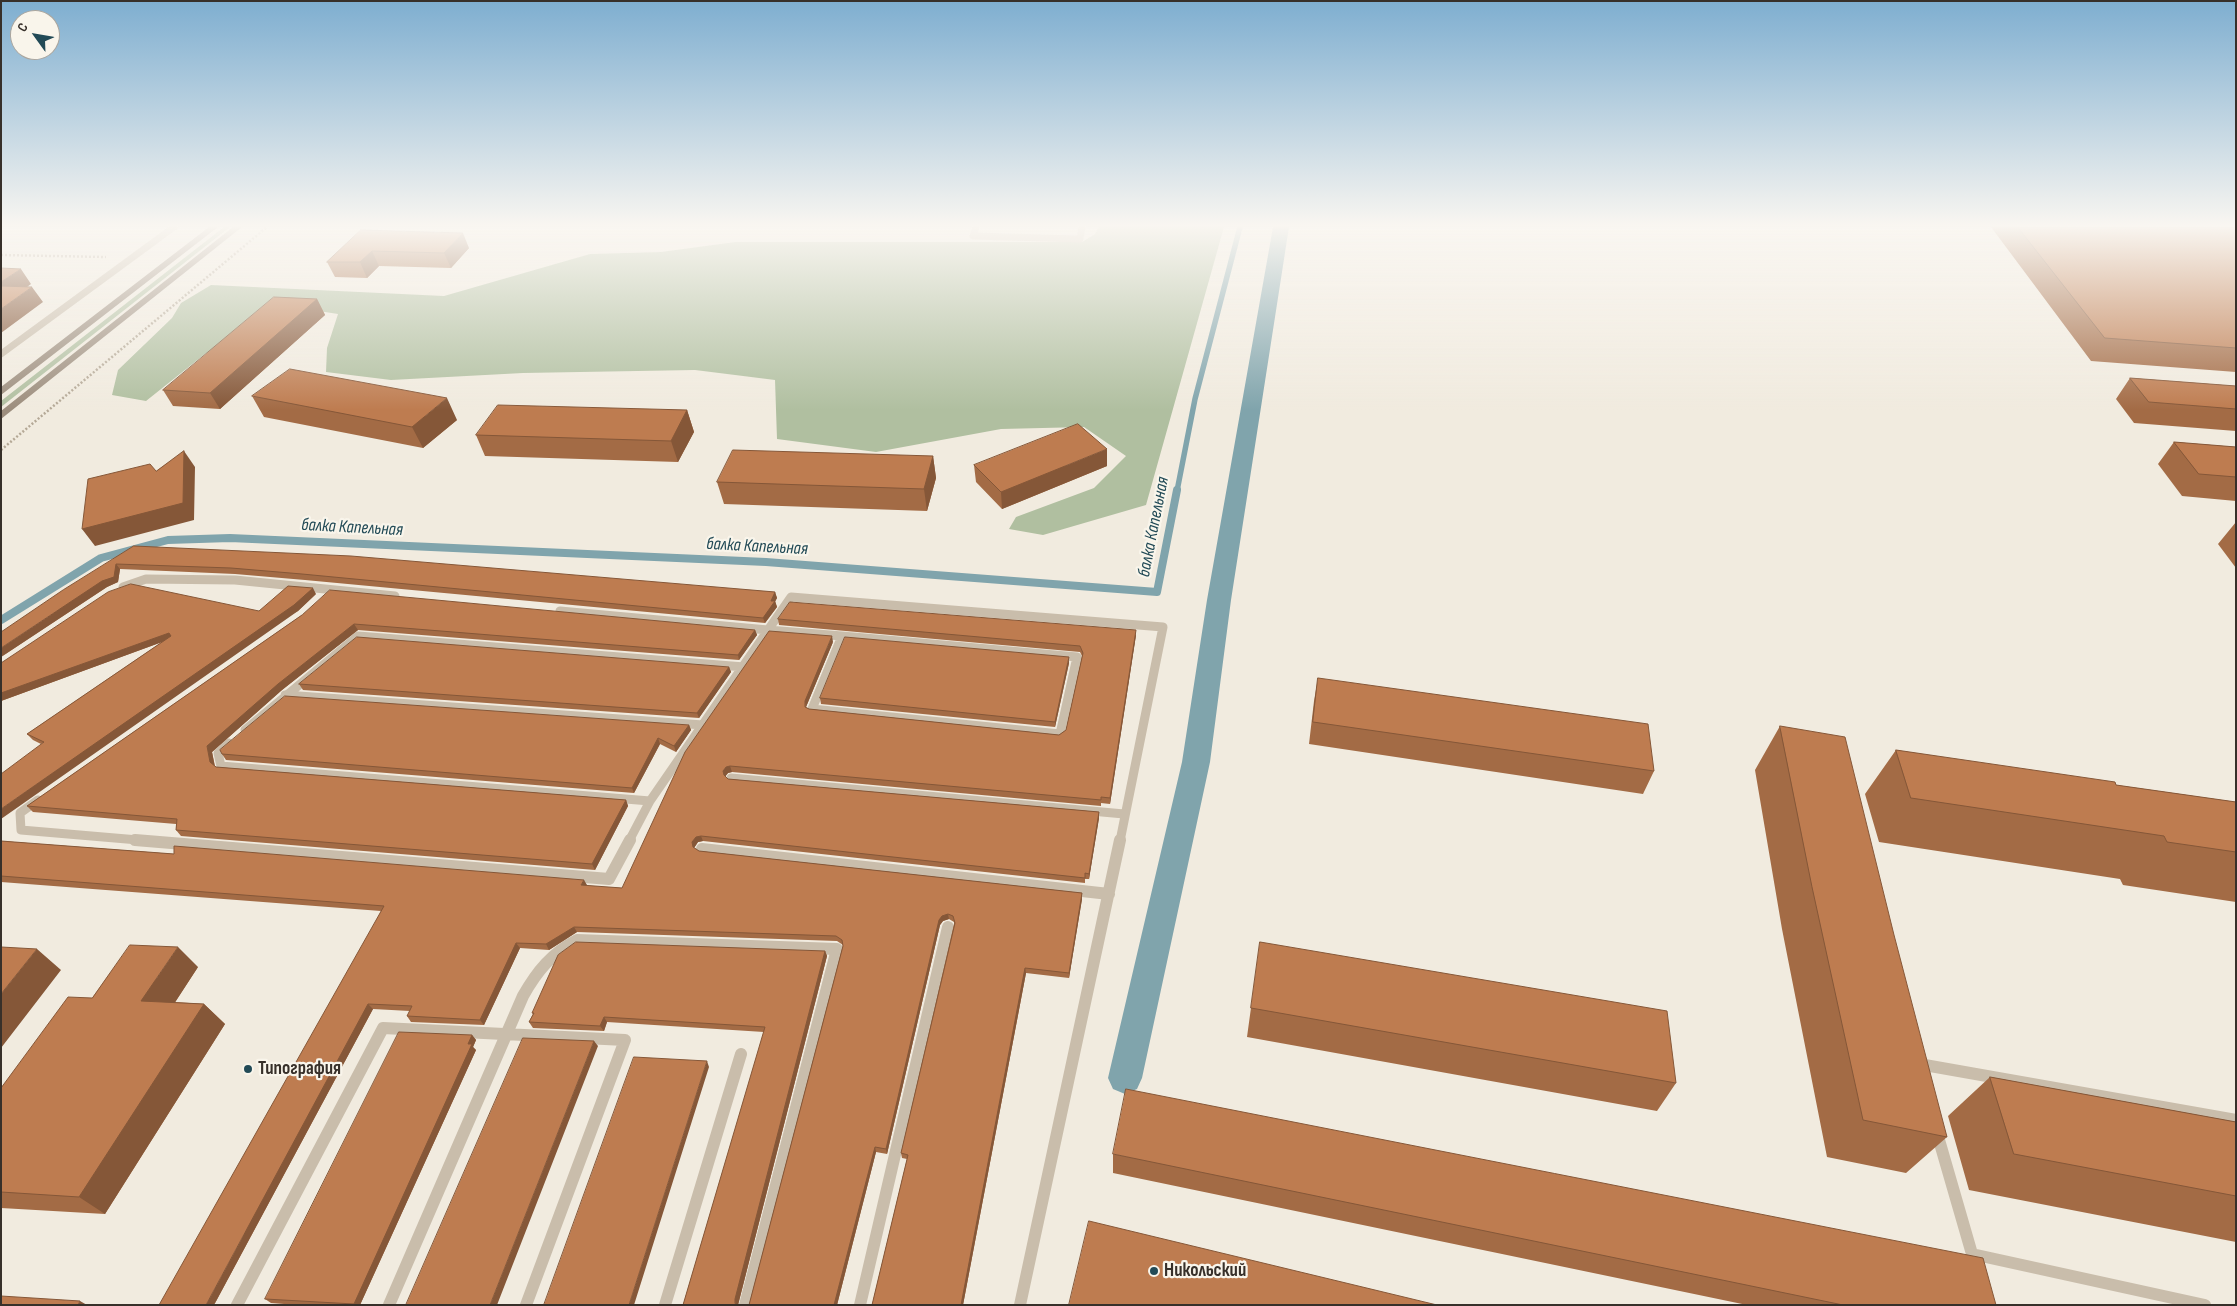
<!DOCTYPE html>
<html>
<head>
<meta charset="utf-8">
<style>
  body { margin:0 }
  #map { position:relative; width:2237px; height:1306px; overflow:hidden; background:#f1ebdf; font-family:"Sofia Sans Condensed",sans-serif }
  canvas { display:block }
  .frame { position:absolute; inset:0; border:2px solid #37302a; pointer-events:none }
  .north { position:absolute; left:10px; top:10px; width:50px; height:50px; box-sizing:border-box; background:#f9f5eb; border:1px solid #aba69e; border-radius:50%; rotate:302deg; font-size:14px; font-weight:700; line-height:20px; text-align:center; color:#37302a }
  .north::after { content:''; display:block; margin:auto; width:18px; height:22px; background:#224a56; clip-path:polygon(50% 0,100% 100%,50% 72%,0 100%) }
</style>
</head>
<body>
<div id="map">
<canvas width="2237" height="1306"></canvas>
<div class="frame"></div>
<div class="north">С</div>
</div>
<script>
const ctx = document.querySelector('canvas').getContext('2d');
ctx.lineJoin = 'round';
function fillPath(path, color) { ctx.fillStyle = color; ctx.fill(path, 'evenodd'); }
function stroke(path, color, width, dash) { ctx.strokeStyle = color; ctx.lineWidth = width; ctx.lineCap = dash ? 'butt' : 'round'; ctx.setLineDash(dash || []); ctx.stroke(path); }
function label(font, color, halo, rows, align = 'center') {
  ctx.font = font + ' "Sofia Sans Condensed",sans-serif'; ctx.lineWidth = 4.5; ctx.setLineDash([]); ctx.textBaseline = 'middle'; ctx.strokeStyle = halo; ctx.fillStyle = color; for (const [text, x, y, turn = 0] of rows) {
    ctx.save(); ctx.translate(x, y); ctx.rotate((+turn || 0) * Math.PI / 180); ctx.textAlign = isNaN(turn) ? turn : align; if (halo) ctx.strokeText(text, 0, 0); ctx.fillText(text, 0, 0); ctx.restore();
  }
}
fillPath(new Path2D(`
  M224,227H230L1,407V401Z
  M1099,227H1224L1146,505L1043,535L1009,529L1016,517L1094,488L1126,456L1084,427L1001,429L876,452L777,439L775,380L695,370L523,373L391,380L326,372L327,348L338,314L286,306L205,354L146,401L112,395L118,370L172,318L181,303L211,285L444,296L590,254L661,252L735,242H1082L1095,234Z`), '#b0bfa0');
stroke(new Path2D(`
  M1177,491L1195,399L1240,227`), '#80a4ac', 5.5);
stroke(new Path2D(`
  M1,620L101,558L168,540L230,538L766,562L1157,592L1177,490`), '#80a4ac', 8);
fillPath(new Path2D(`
  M1273,227H1289L1231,600L1210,762L1142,1078L1137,1089L1125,1094L1113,1089L1108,1078L1182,762L1207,600Z`), '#80a4ac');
stroke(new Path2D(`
  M1,255L106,257
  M1,450L267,227`), '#b4a896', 2.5, [2, 2]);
stroke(new Path2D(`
  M976,227L973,236L1080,239L1082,227
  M1,354L174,227`), '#c9bdab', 7);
stroke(new Path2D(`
  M123,587L146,579L235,580L395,596
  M560,611L768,630L791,597L1163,627L1120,841
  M842,636L1077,657L1060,734L812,709Z
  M285,695L703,725
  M245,730L358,636L744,667
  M229,743L218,753L221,766L650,801
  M731,778L1124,814
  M38,800L20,813L21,830L150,841
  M629,841L650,801L768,630L842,636`), '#c9bdab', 9);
stroke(new Path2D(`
  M135,840L609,879L630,840
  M702,849L1109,894
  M1919,1064L2236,1120
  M1937,1133L1972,1254L2205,1305
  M237,1305L383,1028L625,1040L526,1305
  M389,1305L523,996C537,971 552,953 577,940L837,949L745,1305
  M665,1305L741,1054
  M860,1305L948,927
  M1020,1305L1120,840`), '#c9bdab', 12);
fillPath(new Path2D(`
  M209,227H218L1,395V387Z
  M233,227H242L1,419V411Z`), '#9c8d7d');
fillPath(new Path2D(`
  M1991,227H2236V372L2091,361Z
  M361,230L469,248L451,268L379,266L367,278L335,277L327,262Z
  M317,299L325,315L220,409L173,406L163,390Z
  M2130,378L2236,386V431L2134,423L2116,399Z
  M252,396L457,420L423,448L264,417Z
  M687,410L694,432L678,462L485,456L476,435Z
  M2174,442L2236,447V501L2182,496L2158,464Z
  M933,456L936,478L927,511L724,504L717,482Z
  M974,465L1107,466L1002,509L976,482Z
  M2236,522V568L2218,544Z
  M134,546L775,592L777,598L775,601L777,607L765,623L305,580L235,574L120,569L118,582L107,587L1,657Z
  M316,594L298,611L41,744L33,740L27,734L162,642L1,701V663L259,611Z
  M302,615L755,630L757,635L739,660L358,630L282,690L212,752L215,766L216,767L626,800L628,806L595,870L181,836L176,830V824L33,812L27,806Z
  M778,619L1136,635L1110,804L1101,803V806L732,772L728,773L725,776L728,779L1099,812V818L1089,879H1085V883L703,841L698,842L694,848L699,851L1082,893V899L1069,978L1026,973L963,1305H872L907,1159L902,1158L901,1153L954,924V922L949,919L943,921L940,925L887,1154L876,1152L837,1305H749L843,945L837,941L577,932L549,950L520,948L484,1025L411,1022L407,1016L410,1011L373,1009L214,1305L381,911L1,882V841L587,885V886L622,888L833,642L806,707L809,709L1059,735L1066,730L1082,656L1080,652L779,625Z
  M1069,663L1055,727L821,704L820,698Z
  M729,667L731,672L699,718L303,690L299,684Z
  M1318,678L1654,771L1643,794L1309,744L1314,701Z
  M689,725L691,730L676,752L660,744L634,793L226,760L222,754Z
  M1780,726L1947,1137L1906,1173L1827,1157L1782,929L1755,770Z
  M1896,750L2116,785L2236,802V902L2123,885L2120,879L1879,842L1865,794Z
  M1260,942L1676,1083L1657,1111L1247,1037Z
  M825,951L827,956L738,1305H683L764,1032L607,1022L604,1031L533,1028L529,1022L533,1014L532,1013Z
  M198,967L175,1002L204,1004L225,1024L105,1214L1,1208V1088L92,998Z
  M472,1035L476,1040L473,1047L476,1050L360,1305H297L271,1303L265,1299Z
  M1990,1077L2236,1122V1242L1969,1190L1948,1116Z
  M1113,1154L1996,1305H1747L1113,1173Z`), '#a36b45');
fillPath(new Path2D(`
  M463,233L469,248L451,268L444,253Z
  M372,251L379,266L367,278L360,262Z
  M21,269L31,284L7,302L1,293V282Z
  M32,287L43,302L1,333V309Z
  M317,299L325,315L220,409L210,393Z
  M447,398L457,420L423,448L412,427Z
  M687,410L694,432L678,462L671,441Z
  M1107,449V466L1002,509L1001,492Z
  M184,451L195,467L194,520L95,546L82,529Z
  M933,456L936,478L927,511L924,489Z
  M116,564L120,569L118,582L107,587L1,657V648L102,581Z
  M313,588L316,594L298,611L1,819V809Z
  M775,592L777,598L775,602V601L777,607L765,623L763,618Z
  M354,624L358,630L282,690L212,752L215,768L210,762L207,746L278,684Z
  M755,630L757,635L739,660L738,655Z
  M1136,630V635L1110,804V798Z
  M169,633L173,638L1,701V693Z
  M832,636L833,642L806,707L807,713L805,701Z
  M1069,657V663L1055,727V722Z
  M729,667L731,672L699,718L697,713Z
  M689,725L691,730L676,752L674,746Z
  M658,738L660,744L634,793L632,788Z
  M730,766L732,772L728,773L725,777L724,775L723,771L726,767Z
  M626,800L628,806L595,870L592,864Z
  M1099,812V818L1089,879V874Z
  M701,836L703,841L698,842L694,848L693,847L692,842L696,837Z
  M584,880L587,885L584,891L581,885Z
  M1082,893V899L1069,978V973Z
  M948,914L949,919L943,921L940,925L887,1154L886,1149L939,920L942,916Z
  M574,927L577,932L549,950L546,944Z
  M516,943L520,948L484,1025L480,1020Z
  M178,947L198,967L163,1021L141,1001Z
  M37,949L61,970L1,1048V994Z
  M825,951L827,956L738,1305H736L735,1299Z
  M1025,968L1026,973L963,1305H961Z
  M204,1004L225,1024L105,1214L79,1197Z
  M368,1004L373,1009L214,1305H206Z
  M604,1017L607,1022L604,1031L600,1026Z
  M472,1035L476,1040L473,1047L476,1050L360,1305H355L354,1304Z
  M594,1041L598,1046L497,1305H490Z
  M707,1061L709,1067L634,1305H629Z
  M875,1147L876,1152L837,1305H834Z
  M80,1301L87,1305H78Z`), '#855738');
const building = new Path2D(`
  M2018,227H2236V348L2105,338Z
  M361,230L463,233L444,253L372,251L360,262H327Z
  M1,268L21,269L1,282Z
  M1,286L32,287L1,309Z
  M274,297L317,299L210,393L163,390Z
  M290,369L447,398L412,427L252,396Z
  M2130,378L2236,386V409L2149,402Z
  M498,405L687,410L671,441L476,435Z
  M1078,424L1107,449L1001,492L974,465Z
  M2174,442L2236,447V477L2199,474Z
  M733,450L933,456L924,489L717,482Z
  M184,451L183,503L82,529L88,479L150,464L156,471Z
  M134,546L351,556L775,592L771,601H775L763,618L302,574L231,568L116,564L114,577L102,581L1,648V632L63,590Z
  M131,584L259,611L288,586L313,588L294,605L1,809V774L44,742L27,734L171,636L169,633L1,693V663L108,592Z
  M330,590L755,630L738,655L354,624L278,684L207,746L210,762L216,767L626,800L592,864L176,830L177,819L27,806L302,615Z
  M790,602L1136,630L1110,798L1101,797V800L730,766L726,767L723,771L724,775L728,779L1099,812L1089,874L1085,873V878L701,836L696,837L692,842L693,847L699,851L1082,893L1069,973L1025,968L961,1305H872L908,1155L901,1153L955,923L953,916L948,914L942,916L939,920L886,1149L875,1147L834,1305H749L843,946L842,940L836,936L574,927L546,944L516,943L480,1020L407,1016L412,1006L368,1004L206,1305H159L384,906L1,876V841L174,854V846L584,880L581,885L622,888L685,752L769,631L832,636L805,701V707L809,709L1059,735L1066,730L1083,653L1080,646L778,619Z
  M357,637L729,667L697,713L299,684Z
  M845,637L1069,657L1055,722L820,698Z
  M1318,678L1648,724L1654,771L1313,722Z
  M285,696L689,725L674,746L658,738L632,788L222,754L220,750Z
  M1780,726L1845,737L1894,935L1947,1137L1863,1120L1812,887Z
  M1896,750L2115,782L2116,785L2236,802V852L2167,842L2164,836L1911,798Z
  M576,942L825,951L735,1299V1303L736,1305H683L765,1027L604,1017L600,1026L529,1022L534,1013H532L558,955Z
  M1260,942L1667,1011L1676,1083L1251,1008Z
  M130,945L178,947L141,1001L204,1004L79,1197L1,1192V1088L68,997L92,998Z
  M1,947L37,949L1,994Z
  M399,1032L472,1035L468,1044H472L354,1304L265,1299Z
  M523,1038L594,1041L490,1305H406Z
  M634,1057L707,1061L629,1305H544Z
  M1990,1077L2236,1122V1196L2014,1154Z
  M1126,1089L1983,1258L1996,1305H1843L1113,1154Z
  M1089,1221L1437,1305H1069Z
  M1,1296L80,1301L78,1305H1Z`);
fillPath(building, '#be7c50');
stroke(building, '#855738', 1);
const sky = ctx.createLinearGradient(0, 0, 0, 410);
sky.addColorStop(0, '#7eaed0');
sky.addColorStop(0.55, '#f9f6f1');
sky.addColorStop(1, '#f9f6f100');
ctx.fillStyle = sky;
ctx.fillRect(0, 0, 2237, 410);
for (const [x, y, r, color] of [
  [248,1069,5,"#224a56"],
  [1154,1271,5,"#224a56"]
]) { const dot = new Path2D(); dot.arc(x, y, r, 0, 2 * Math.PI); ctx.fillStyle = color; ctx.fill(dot); stroke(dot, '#f9f5eb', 2); }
label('italic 18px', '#224a56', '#f9f5eb', [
  ["балка Капельная",1154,527,-79],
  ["балка Капельная",352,528,3],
  ["балка Капельная",757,547,3]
]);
label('bold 19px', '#37302a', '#f9f5eb', [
  ["Типография",258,1069],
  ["Никольский",1164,1271]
], 'left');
</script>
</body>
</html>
